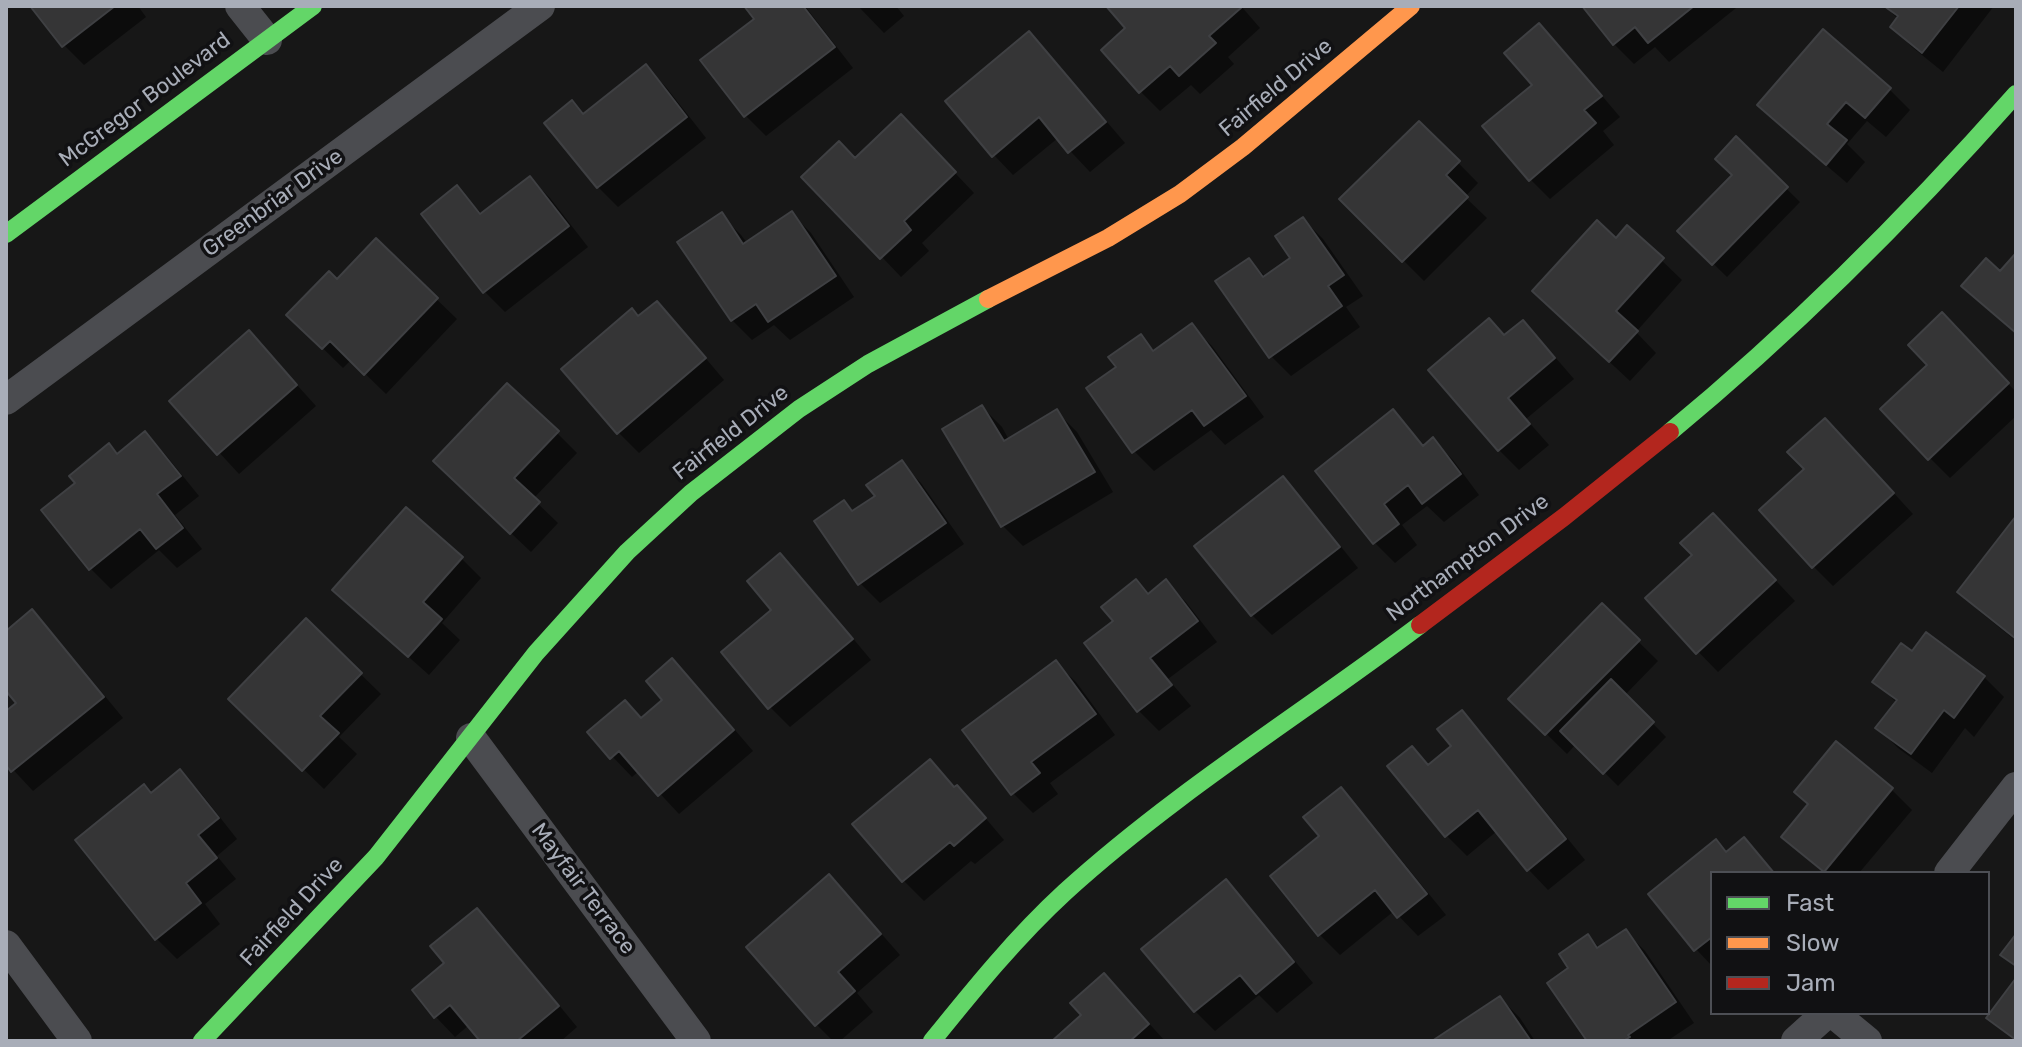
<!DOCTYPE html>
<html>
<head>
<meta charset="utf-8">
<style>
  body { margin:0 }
  #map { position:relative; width:2022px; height:1047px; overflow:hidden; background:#171717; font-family:Rubik,sans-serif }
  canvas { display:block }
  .frame { position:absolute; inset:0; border:8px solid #a8adb8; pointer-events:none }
  .legend { position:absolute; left:1710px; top:871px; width:280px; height:144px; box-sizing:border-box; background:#111113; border:2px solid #4d4f55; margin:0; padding:10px 14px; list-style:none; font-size:24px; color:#a8adb8 }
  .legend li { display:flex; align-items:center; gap:16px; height:40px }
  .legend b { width:40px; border:2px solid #4d4f55 }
</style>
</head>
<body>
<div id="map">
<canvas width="2022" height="1047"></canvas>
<div class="frame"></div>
<ul class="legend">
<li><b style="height:10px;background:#63d668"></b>Fast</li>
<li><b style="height:10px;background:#ff974d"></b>Slow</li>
<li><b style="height:10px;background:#b3261e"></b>Jam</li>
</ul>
</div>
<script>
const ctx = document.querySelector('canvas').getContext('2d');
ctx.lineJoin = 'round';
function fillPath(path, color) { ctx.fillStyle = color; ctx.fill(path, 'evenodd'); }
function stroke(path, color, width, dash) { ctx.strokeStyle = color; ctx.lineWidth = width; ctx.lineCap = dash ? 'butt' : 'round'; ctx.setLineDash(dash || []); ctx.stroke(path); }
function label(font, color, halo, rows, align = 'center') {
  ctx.font = font + ' Rubik,sans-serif'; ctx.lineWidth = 7; ctx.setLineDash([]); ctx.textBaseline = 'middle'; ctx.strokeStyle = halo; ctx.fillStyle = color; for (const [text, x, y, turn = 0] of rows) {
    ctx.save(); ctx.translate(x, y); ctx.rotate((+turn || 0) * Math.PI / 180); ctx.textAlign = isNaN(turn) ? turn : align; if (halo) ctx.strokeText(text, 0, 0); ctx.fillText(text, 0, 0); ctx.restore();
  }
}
fillPath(new Path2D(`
  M33,6H138L146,17L84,65L64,45Z
  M746,6H805L853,68L766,136L746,116L703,60L757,19Z
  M858,6H896L904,16L884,33Z
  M1108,6H1241L1260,28L1228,57L1234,64L1200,94L1191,85L1160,111L1140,91L1128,28Z
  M1584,6H1735L1736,8L1669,62L1655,47L1634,64L1614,44Z
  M1885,6H1994L1943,72L1912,47L1892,27L1898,19Z
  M1539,26L1559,45L1620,117L1603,131L1614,145L1550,199L1530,179Z
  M1823,32L1890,90L1910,110L1886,137L1867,121L1847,144L1865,162L1847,183L1779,125L1759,105Z
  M1029,34L1049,54L1125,143L1090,172L1058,138L1013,175L994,155Z
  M646,67L666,87L706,138L618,207L598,187L572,103L584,115Z
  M1419,123L1478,183L1465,197L1487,218L1424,281L1342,199Z
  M921,137L974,193L922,243L929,251L901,277L882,257L855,160Z
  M1736,139L1800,202L1727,277L1680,231L1734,175Z
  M530,178L550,198L588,247L505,312L485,292L457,188L483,215Z
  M791,213L811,233L854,297L790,340L774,325L752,340L732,320L721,215L741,235L747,243Z
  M1303,219L1323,239L1363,296L1346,307L1360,327L1291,376L1271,356L1249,260L1266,277L1292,258Z
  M1628,228L1682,280L1636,332L1656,353L1630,381L1555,311Z
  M376,241L457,319L386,394L351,360L343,368L289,315L337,282Z
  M656,303L676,323L724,380L639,453L619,433L564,369L639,318Z
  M1522,322L1542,342L1574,379L1526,419L1549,445L1519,470L1499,450L1506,337Z
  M1192,326L1212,346L1264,417L1225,445L1211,430L1154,471L1134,451L1140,336L1156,352Z
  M249,332L316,406L239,474L172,401Z
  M1962,335L2016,392V416L1950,478L1930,458V365Z
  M982,407L1002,427L1009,440L1057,412L1077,432L1113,492L1023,546L1003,526Z
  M1393,411L1425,446L1433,440L1453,460L1479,495L1444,522L1427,506L1402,525L1417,545L1395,563L1375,543L1317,471Z
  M557,433L577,453L533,499L558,523L531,552L456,481Z
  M145,434L165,454L199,496L175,515L202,549L177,568L159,550L111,589L91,569L44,511L78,483L118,455Z
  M1845,440L1913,514L1833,586L1813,566Z
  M901,463L921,483L964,544L880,603L860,583L844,503L854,513L877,497Z
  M1283,479L1303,499L1358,568L1272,635L1252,615L1197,546Z
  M2016,520V641L1979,611L1959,591Z
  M1733,535L1795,601L1718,672L1647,599Z
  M780,555L800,575L871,660L790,727L770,707L774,610Z
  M461,558L481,578L442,623L460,640L429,675L355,609Z
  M1136,582L1149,595L1166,582L1186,602L1217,642L1168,679L1191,706L1159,731L1139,711L1087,644L1115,622Z
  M1602,606L1658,661L1625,695L1666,737L1618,786L1576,744L1567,754L1511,699Z
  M32,612L52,632L123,718L33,791L6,762V714L19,703L6,688V633Z
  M306,621L381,694L339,737L357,754L324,789L231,699Z
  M1913,654L1984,677L2004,697L1974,737L1965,728L1932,773L1898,748L1878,728L1897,703L1875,681Z
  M672,660L692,680L753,751L679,814L639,771L632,777L590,733L625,702L642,719L665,700Z
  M1056,663L1076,682L1115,735L1050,783L1058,794L1033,813L1013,793Z
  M1461,712L1481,732L1585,860L1548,890L1529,870L1497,831L1467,856L1447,836L1390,766L1412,749L1430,766L1454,746Z
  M1836,744L1892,790L1912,810L1859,873H1824L1783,837L1809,805Z
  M929,761L977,808L1004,840L975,864L971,861L924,901L904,881L855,824Z
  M180,772L200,792L237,839L217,856L236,879L205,904L220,924L177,959L157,939L77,840L152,794Z
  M1340,789L1360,809L1446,915L1418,936L1394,911L1340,955L1320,935L1273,876L1322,836Z
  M1744,839L1775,873H1712V966L1696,949L1651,894L1727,853Z
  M1226,882L1246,902L1313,983L1277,1013L1259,995L1215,1031L1195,1011Z
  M849,897L900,955L857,993L873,1012L840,1041H833L816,1024Z
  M477,911L497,930L577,1027L561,1041H482L469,1025L455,1037L436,1017L447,964Z
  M1625,931L1645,951L1694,1023L1667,1041H1590L1571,968L1588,936L1600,948Z
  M1124,996L1165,1041H1055Z
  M1500,998L1520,1018L1535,1041H1436Z`), '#0007');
const building = new Path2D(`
  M30,6H115L62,47Z
  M744,6H803L835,47L744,117L700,60L754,19Z
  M1106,6H1241L1242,7L1209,36L1216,43L1179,76L1170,66L1139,93L1101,50L1125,28Z
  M1582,6H1694L1648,43L1635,27L1613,45Z
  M1884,6H1959L1922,53L1890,27L1898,16Z
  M1539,23L1602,96L1584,110L1596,123L1529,181L1482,126L1532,85L1504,53Z
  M1823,29L1891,88L1865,118L1846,102L1827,124L1847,140L1826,165L1757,105Z
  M1029,31L1106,122L1068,153L1039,117L992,157L945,101Z
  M646,64L687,117L597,188L544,123L572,100L583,114Z
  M901,114L956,172L904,221L911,230L880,259L801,177L839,141L855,158Z
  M1419,121L1460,161L1446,175L1468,197L1402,262L1339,199Z
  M1736,136L1788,187L1712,265L1677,231L1732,175L1715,159Z
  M530,176L569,226L483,293L421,214L457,185L480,214Z
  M792,211L836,276L768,322L756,304L731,321L677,242L722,212L743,244Z
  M1303,217L1344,275L1328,286L1342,306L1269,358L1215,281L1249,258L1263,277L1290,258L1275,236Z
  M1597,220L1616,238L1627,225L1664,258L1616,311L1638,331L1609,362L1532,291Z
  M376,238L438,298L364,375L330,341L322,349L286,315L329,271L337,279Z
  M2016,253V333L1961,286L1986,258L2000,271Z
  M657,301L706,358L617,434L561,369L632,308L638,316Z
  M1942,312L2009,383L1928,460L1880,409L1927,365L1908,345Z
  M1489,318L1504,335L1523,320L1555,358L1508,398L1530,424L1498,451L1428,370Z
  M1192,323L1246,396L1204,426L1192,410L1132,453L1086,388L1116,367L1108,357L1141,334L1153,351Z
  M249,330L297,385L217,455L169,401Z
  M507,383L559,431L514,478L540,502L510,534L433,461Z
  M982,405L1004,441L1057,409L1095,472L1001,527L942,429Z
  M1393,409L1423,446L1433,437L1461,474L1422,504L1408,485L1384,504L1399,524L1373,544L1315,471Z
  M1825,418L1894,493L1812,568L1759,510L1804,469L1787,452Z
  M145,431L181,476L157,494L183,528L156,549L140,529L89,570L41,510L75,483L69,476L109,443L117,454Z
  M902,460L946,523L858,585L814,521L844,500L852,511L875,496L866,485Z
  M1283,476L1340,547L1251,616L1194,546Z
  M406,507L463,557L423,602L442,619L408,657L332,590Z
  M1713,513L1776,580L1696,654L1645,598L1692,555L1680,543Z
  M2016,516V639L1957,592Z
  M780,553L853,639L768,709L721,652L771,610L747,581Z
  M1136,579L1148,594L1166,579L1198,621L1150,658L1172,685L1137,712L1084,643L1113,621L1101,607Z
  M1602,603L1640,640L1545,735L1508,699Z
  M32,609L104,697L11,772L6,765V711L16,703L6,691V631Z
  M306,618L362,673L320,716L339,733L302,771L228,699Z
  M1926,632L1985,676L1954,718L1944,710L1911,754L1875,728L1897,700L1872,682L1901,643L1912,651Z
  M672,658L734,730L658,796L619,751L610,759L587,732L625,700L641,718L662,700L646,681Z
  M1056,660L1096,714L1031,762L1040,773L1011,795L962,730Z
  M1611,679L1654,722L1603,774L1560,731Z
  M1462,710L1566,839L1527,871L1478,810L1445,837L1387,766L1412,746L1428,765L1451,746L1437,729Z
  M1836,741L1893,788L1824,872L1781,837L1808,804L1794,792Z
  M930,759L954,787L957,785L986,818L954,846L950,842L902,882L852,824Z
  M180,769L219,818L198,835L217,858L186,883L201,903L155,940L75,840L144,784L151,793Z
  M1341,787L1427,894L1397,918L1375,890L1318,936L1270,876L1319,836L1303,817Z
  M1744,837L1774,873H1712V937L1694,951L1648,894L1716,839L1726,852Z
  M829,874L881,934L838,972L855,991L815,1026L746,947Z
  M1226,879L1294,962L1256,994L1240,975L1194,1012L1141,949Z
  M477,908L559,1006L517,1041H480L450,1005L434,1018L412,990L444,963L430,946Z
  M1626,929L1676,1002L1628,1035L1630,1037L1623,1041H1587L1547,983L1568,968L1559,954L1588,934L1597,948Z
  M2016,934V966L2000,955Z
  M1104,973L1149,1024L1130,1041H1052L1081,1015L1070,1003Z
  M2016,978V1040L1986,1018Z
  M1500,996L1531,1041H1432Z`);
fillPath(building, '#353536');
stroke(building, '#3f4043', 2);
stroke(new Path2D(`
  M240,6L267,40
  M6,400L540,6
  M471,738L696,1041
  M1949,873L2016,787
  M6,945L77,1041
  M1833,1013L1867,1041
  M1796,1041L1827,1013`), '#4b4c50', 30);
stroke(new Path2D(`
  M6,234L313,6
  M1670,432C1795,329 1909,215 2016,94
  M202,1041L376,857L536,653L627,552L691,493L799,409L868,364L988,299
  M932,1041C974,989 1016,937 1065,892C1175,792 1302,714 1420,625`), '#63d668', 18);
stroke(new Path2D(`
  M988,299L1108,238L1180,194L1243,147L1411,6`), '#ff974d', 18);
stroke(new Path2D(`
  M1420,625L1564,517L1670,432`), '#b3261e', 18);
label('22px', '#a8adb8', '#111113', [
  ["Fairfield Drive",1276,88,-40],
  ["McGregor Boulevard",145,100,-37],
  ["Greenbriar Drive",273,203,-36],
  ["Fairfield Drive",731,433,-38],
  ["Northampton Drive",1468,558,-37],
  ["Mayfair Terrace",583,889,53],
  ["Fairfield Drive",292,912,-47]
]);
</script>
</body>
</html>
